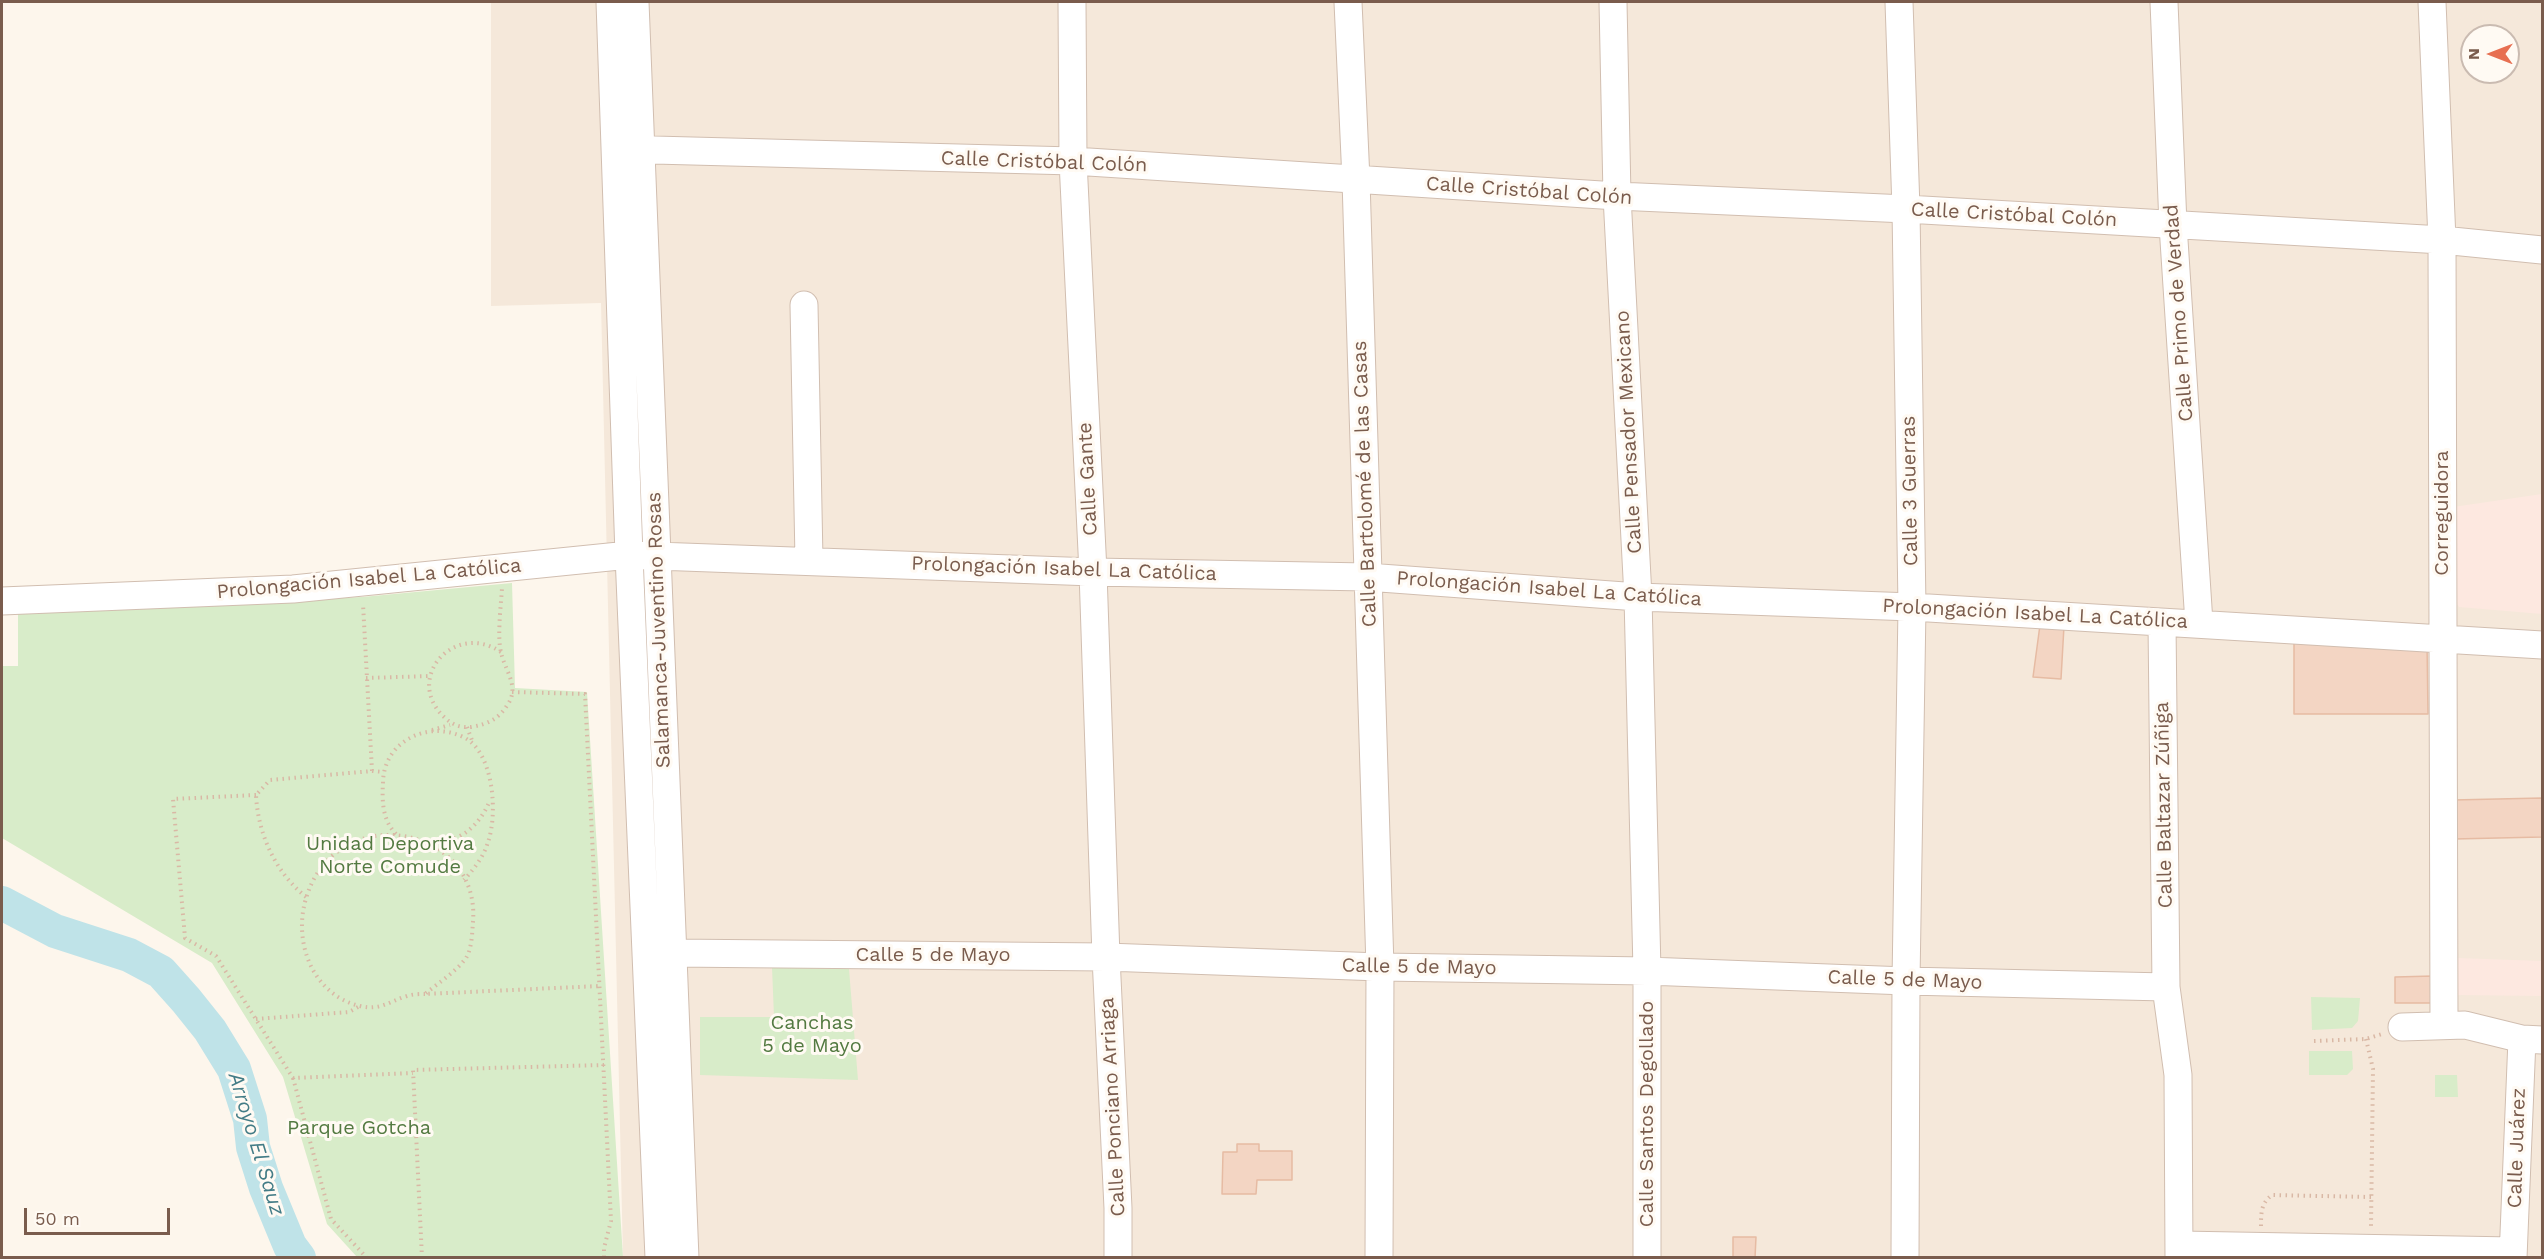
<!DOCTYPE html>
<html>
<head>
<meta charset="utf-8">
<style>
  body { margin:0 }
  #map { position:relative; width:2544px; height:1259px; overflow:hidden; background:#fdf6ec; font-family:"Work Sans",sans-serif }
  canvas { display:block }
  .frame { position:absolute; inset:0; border:3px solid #7a5c4d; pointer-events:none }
  .north { position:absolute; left:2460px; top:24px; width:60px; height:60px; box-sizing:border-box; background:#fffaf3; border:2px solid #cabbb1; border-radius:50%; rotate:270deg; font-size:16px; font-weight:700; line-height:24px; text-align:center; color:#7a5c4d }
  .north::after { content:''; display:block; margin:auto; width:21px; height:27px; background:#e76f51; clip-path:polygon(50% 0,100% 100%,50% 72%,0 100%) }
  .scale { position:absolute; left:24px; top:1208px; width:146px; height:27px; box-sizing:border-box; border:3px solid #7a5c4d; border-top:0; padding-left:8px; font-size:18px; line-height:21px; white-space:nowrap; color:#7a5c4d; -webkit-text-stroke:4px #fffaf3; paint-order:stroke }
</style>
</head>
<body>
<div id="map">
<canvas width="2544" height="1259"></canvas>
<div class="frame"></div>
<div class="north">N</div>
<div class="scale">50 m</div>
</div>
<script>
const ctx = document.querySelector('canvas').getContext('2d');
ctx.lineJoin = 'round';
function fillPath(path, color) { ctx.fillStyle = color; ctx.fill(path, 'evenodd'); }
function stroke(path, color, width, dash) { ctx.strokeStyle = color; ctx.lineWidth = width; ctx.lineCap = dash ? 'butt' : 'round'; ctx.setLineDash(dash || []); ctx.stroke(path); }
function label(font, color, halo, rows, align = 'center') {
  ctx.font = font + ' "Work Sans",sans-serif'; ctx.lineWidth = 6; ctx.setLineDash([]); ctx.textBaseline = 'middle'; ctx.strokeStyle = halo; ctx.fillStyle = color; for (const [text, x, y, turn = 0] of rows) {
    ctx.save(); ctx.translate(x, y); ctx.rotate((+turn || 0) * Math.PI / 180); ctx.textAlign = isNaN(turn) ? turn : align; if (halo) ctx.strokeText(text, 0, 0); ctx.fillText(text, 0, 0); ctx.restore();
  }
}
fillPath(new Path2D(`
  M491,2H2542V1257H623L601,303L491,306ZM2472,36H2508V72H2472Z`), '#f5e8da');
fillPath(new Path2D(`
  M2542,494V614L2459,607L2454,600L2453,507Z
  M2457,958L2542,961V996L2458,995Z`), '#fde8e0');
fillPath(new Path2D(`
  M512,583L515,688L587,692L623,1257H357L327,1224L283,1077L212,963L2,838V666H18V611L362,597Z
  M772,967L849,969L858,1080L700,1075V1017H774Z
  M2311,997L2360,998L2358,1021L2352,1028L2312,1030Z
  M2309,1051H2352L2353,1069L2347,1075H2309Z
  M2435,1075H2457L2458,1097H2435Z`), '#d8ecc9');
stroke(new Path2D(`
  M2,903L55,931L129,955L161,972L186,1000L210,1030L234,1069L250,1119L253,1147L266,1188L290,1246L299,1258`), '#bfe3e8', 34);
const building = new Path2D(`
  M2040,625L2064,626L2061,679L2033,677Z
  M2294,642L2427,644L2428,714H2294Z
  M2542,798V837L2454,839L2453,800Z
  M2433,976V1003H2395V977Z
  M1237,1144H1259V1151H1292V1180H1257L1256,1194H1222L1223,1152H1237Z
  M1733,1237H1756L1755,1258H1733Z`);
fillPath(building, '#f3d5c3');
stroke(building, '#e6bba3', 1.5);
const minor = new Path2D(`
  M610,2L629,555L659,1258
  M635,2L685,1258
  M1072,2L1073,161L1093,572L1106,957L1118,1208V1258
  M1348,2L1356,180L1380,967L1379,1258
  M1613,2L1617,196L1638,597L1647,971V1258
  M1899,2L1906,209L1912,607L1906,981L1905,1258
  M2164,2L2173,225L2199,623
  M2432,2L2442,240L2444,1024
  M616,149L1073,161L1617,196L1906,209L2442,240L2542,250
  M804,305L809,560
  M2,601L293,589L629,555L656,556L1093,572L1367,577L1638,597L1912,607L2542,645
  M2162,623L2166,987L2178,1075L2179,1258
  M672,953L1106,957L1380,967L1647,971L1906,981L2166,987
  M2402,1027L2465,1025L2522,1039L2542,1040
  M2180,1245L2513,1251
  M2513,1258L2522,1039`);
stroke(minor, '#d1beb0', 29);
stroke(new Path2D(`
  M501,652C455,621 404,677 443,716C451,724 459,728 471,727C488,724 499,719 508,704C520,686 504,669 501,652C497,637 501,605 502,588
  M366,678L430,676
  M512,692L585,694L611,1221L604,1248V1258
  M467,727L473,743
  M432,730L450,725
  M372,771L384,772
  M256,795L173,799L185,938L216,956L293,1078L413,1073
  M396,834C382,820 382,800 383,782C384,741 428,720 463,737C494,751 498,814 488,842C484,856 474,869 464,880
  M425,842C456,846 479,828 490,800
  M306,897C275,872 258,834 256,795L270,780L372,771L363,604
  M425,994C420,994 413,994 407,996C390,1001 380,1011 360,1006C313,995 294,944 305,902C332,798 481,823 473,922C472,934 472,948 466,958C456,972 438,983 425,994L599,986
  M256,1019L349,1012L360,1006
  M2366,1039L2373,1069L2371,1226
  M2314,1041L2366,1039L2382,1034
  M293,1078L331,1219L367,1258
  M2261,1226C2261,1213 2261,1203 2272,1195L2371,1197
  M422,1258L413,1070L604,1065`), '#d9b8a5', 4, [1.5, 4.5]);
stroke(minor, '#fff', 27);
label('20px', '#7a5c4d', '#fffaf3', [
  ["Calle Cristóbal Colón",1044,162,2],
  ["Calle Cristóbal Colón",1529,191,4],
  ["Calle Cristóbal Colón",2014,215,3],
  ["Calle Primo de Verdad",2179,313,-94],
  ["Calle Pensador Mexicano",1629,432,-93],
  ["Calle Gante",1088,479,-93],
  ["Calle Bartolomé de las Casas",1365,484,-92],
  ["Calle 3 Guerras",1910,491,-91],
  ["Correguidora",2442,513,-90],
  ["Prolongación Isabel La Católica",1064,569,2],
  ["Prolongación Isabel La Católica",369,579,-5],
  ["Prolongación Isabel La Católica",1549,589,4],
  ["Prolongación Isabel La Católica",2035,614,3],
  ["Salamanca-Juventino Rosas",659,630,-92],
  ["Calle Baltazar Zúñiga",2164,805,-91],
  ["Calle 5 de Mayo",933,955],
  ["Calle 5 de Mayo",1419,967,1],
  ["Calle 5 de Mayo",1905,980,2],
  ["Calle Ponciano Arriaga",1113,1107,-93],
  ["Calle Santos Degollado",1647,1114,-90],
  ["Calle Juárez",2517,1148,-88]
]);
label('20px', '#537a41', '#fffaf3', [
  ["Unidad Deportiva",390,844],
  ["Norte Comude",390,867],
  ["Canchas",812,1023],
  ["5 de Mayo",812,1046],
  ["Parque Gotcha",359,1128]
]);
label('italic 21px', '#437c86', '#fffaf3', [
  ["Arroyo El Sauz",256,1144,73]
]);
</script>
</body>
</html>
